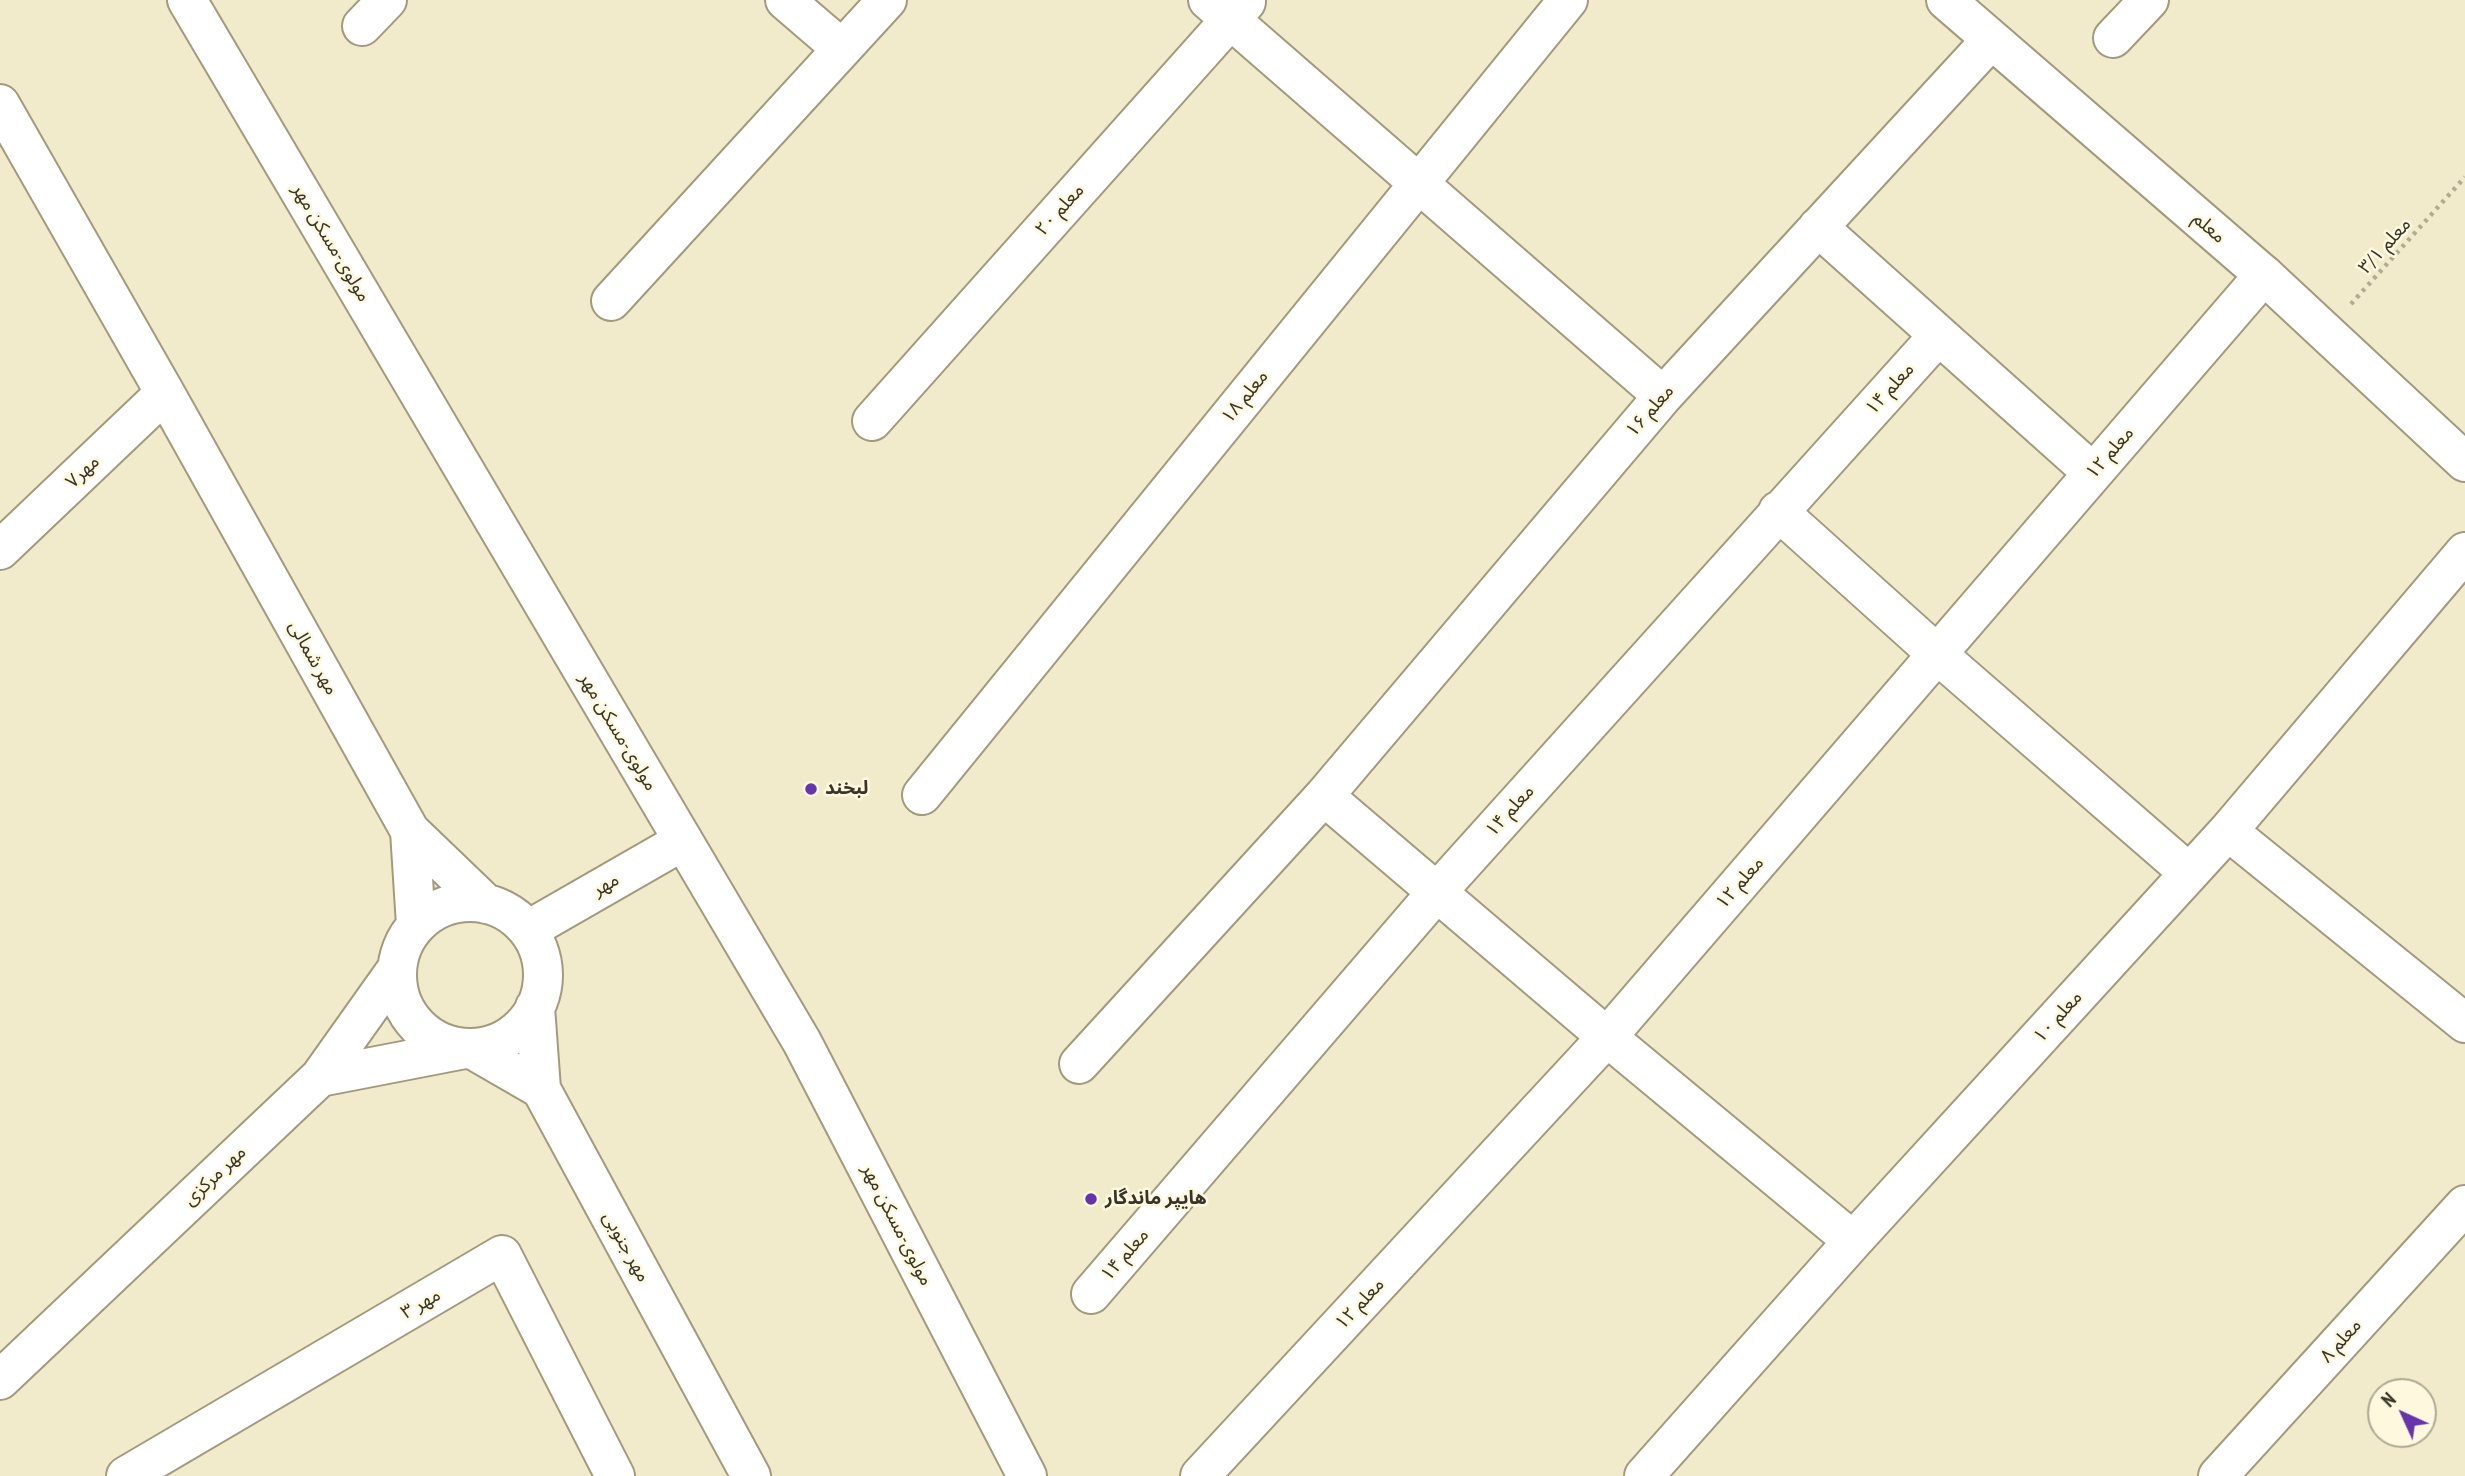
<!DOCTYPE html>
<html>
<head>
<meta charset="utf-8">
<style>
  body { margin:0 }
  #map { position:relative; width:2465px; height:1476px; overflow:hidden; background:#f2ebcb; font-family:"PT Sans Narrow",sans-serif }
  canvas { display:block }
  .north { position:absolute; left:2367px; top:1378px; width:70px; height:70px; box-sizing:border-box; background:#fef8de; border:2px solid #aeaa95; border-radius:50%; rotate:315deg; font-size:19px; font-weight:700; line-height:28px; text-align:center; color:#373428 }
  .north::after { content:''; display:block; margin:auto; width:24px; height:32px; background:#6634ab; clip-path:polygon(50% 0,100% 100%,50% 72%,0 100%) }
</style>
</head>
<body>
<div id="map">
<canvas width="2465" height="1476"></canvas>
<div class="north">N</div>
</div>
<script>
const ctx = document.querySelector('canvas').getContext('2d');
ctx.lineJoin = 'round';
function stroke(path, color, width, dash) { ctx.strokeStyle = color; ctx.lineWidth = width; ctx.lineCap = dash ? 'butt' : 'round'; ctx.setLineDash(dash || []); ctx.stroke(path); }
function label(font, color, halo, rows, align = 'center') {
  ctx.font = font + ' "PT Sans Narrow","Noto Sans Arabic",sans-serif'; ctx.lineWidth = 5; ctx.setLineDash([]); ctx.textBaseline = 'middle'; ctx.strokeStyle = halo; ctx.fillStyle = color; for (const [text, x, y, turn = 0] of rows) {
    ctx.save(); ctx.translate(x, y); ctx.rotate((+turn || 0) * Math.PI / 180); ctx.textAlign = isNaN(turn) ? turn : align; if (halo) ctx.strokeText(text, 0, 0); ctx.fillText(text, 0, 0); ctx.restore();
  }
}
const minor = new Path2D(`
  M785,0L842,49
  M1208,0L1663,396
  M362,26L387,0
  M2113,38L2149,0
  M0,104L165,393L410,831L486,904
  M1818,227L2093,473
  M611,301L887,0
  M872,421L1246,2
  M1778,511L1937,654L2189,873
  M0,550L165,393
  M922,795L1568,0
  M1324,796L1607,1037L1853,1241
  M410,831L416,925
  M2228,831L2465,1023
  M397 975a73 73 0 1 1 146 0a73 73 0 1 1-146 0Z
  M528,930L683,841
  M535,1007L541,1089L751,1476
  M1079,1064L1324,796L1663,396L1991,40
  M320,1077L470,1048L541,1089
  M1091,1294L1437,892L1938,336
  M0,1380L320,1077L396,970
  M126,1476L502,1255L615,1476
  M1200,1476L1607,1037L2264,275
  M1644,1476L1853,1241L2228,831L2465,552
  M2218,1476L2465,1205`);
const secondary = new Path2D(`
  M187,0L802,1042L1027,1476
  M1946,0L2264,275L2465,462`);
stroke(minor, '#a29a7d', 42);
stroke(secondary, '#a29a7d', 42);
stroke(new Path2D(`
  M2351,304L2465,177`), '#b0ab92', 4.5, [3.5, 5]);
stroke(minor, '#fff', 38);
stroke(secondary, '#fff', 38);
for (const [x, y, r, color] of [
  [811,789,7,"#6634ab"],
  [1091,1199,7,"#6634ab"]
]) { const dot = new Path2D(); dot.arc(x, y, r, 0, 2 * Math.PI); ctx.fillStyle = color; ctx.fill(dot); stroke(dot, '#fef8de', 2.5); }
label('19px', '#373428', '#fef8de', [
  ["معلم ۲۰",1060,210,-48],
  ["معلم",2209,228,41],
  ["مولوی-مسکن مهر",331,243,59],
  ["معلم ۳/۱",2385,246,-48],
  ["معلم ۱۴",1890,389,-48],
  ["معلم ۱۸",1245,397,-51],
  ["معلم ۱۶",1650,411,-49],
  ["معلم ۱۲",2110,453,-49],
  ["مهر۷",83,472,-44],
  ["مهر شمالی",313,658,61],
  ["مولوی-مسکن مهر",618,732,59],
  ["معلم ۱۴",1510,811,-48],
  ["معلم ۱۲",1740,883,-49],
  ["مهر",606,885,-30],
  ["معلم ۱۰",2058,1017,-48],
  ["مهر مرکزی",215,1176,-43],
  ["مولوی-مسکن مهر",897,1225,63],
  ["مهر جنوبی",626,1247,61],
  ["معلم ۱۴",1125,1255,-49],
  ["مهر ۳",421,1304,-30],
  ["معلم ۱۲",1360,1304,-47],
  ["معلم ۸",2341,1341,-48]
]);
label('bold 19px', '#373428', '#fef8de', [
  ["لبخند",825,789],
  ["هایپر ماندگار",1105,1199]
], 'left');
</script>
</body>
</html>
